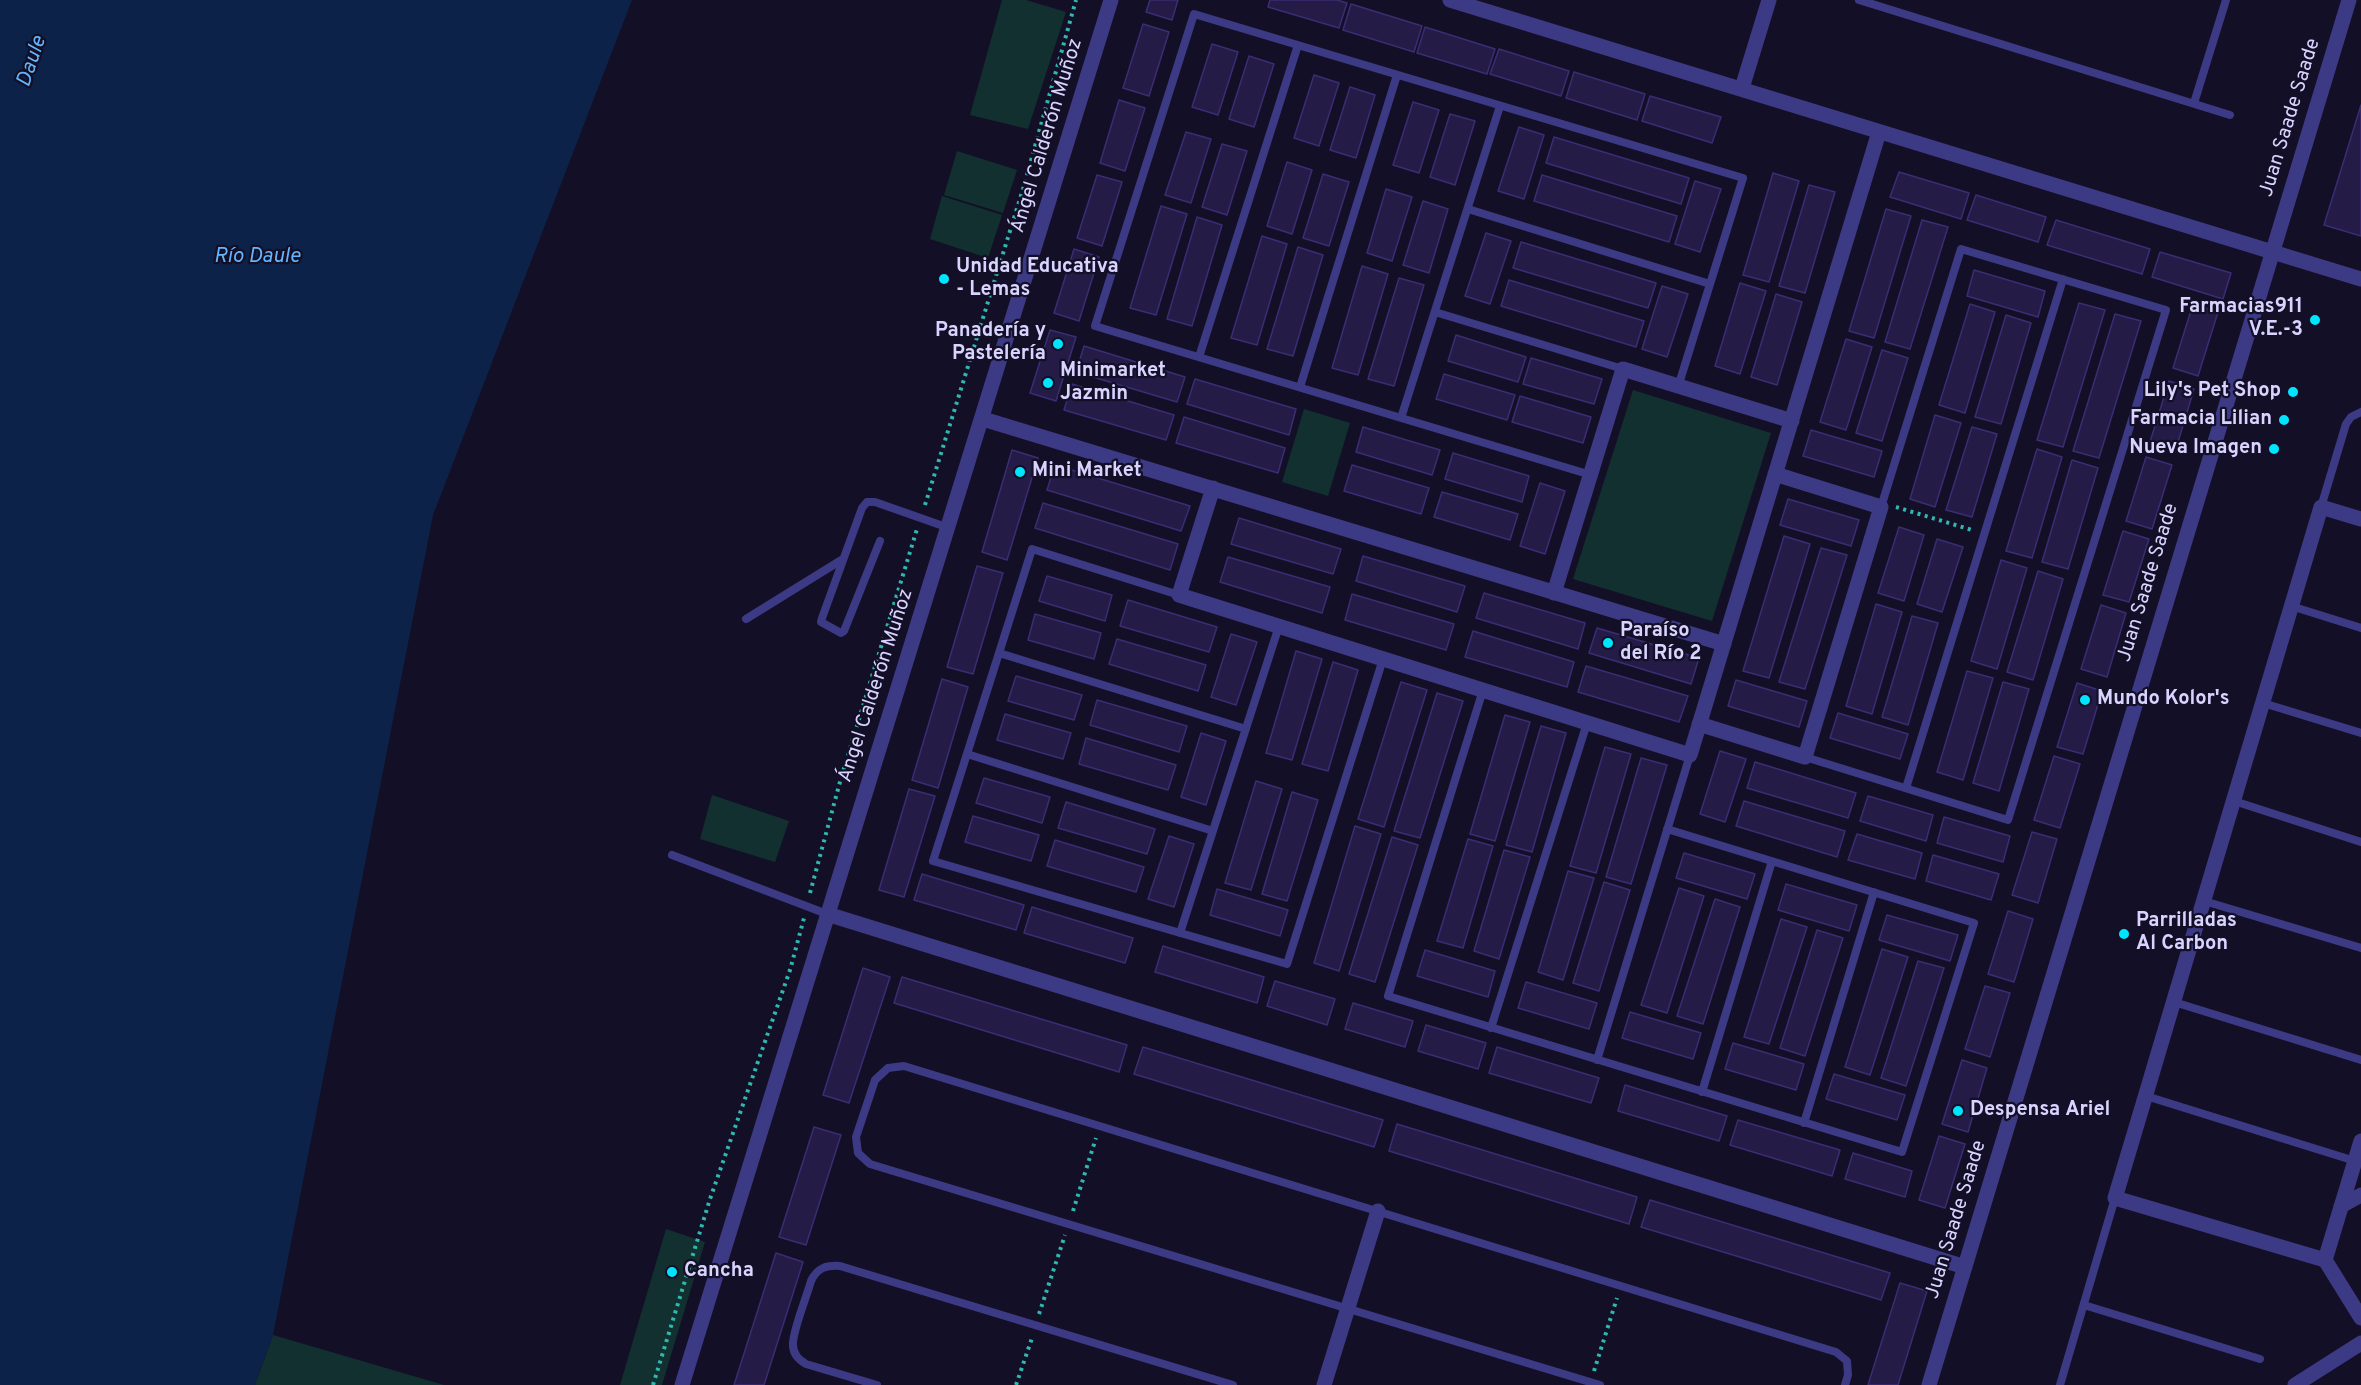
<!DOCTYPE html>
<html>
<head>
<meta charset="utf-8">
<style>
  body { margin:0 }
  canvas { display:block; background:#130f26 }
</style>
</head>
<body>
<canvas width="2361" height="1385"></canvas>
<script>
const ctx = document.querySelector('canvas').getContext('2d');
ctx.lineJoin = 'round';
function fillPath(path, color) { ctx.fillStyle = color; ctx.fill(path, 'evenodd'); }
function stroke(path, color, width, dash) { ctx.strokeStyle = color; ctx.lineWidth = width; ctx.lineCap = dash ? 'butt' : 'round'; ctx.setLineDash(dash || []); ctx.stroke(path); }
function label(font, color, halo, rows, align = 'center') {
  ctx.font = font + ' Overpass,sans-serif'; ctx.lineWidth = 4.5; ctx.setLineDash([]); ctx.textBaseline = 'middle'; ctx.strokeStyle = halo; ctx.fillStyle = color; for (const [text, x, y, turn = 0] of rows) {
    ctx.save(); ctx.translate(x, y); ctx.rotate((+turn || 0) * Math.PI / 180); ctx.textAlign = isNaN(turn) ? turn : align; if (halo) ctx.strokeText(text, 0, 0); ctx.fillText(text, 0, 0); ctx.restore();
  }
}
fillPath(new Path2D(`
  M1002,0H1026L1066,12L1028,129L970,115Z
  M957,151L1017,170L1003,213L944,195Z
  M942,196L1002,215L988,258L930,239Z
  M1633,390L1771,433L1712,621L1573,579Z
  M1304,409L1350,423L1328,496L1282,482Z
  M712,795L789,821L775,862L700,839Z
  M666,1229L705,1242L662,1385H620Z
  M273,1335L444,1385H255Z`), '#12302f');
fillPath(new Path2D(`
  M0,0H632L433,515L273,1335L255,1385H0Z`), '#0c2248');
const building = new Path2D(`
  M1150,0H1178L1172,20L1146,12Z
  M1270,0H1337L1347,3L1339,28L1268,7Z
  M1351,4L1422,26L1414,52L1343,30Z
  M1143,24L1169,32L1149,96L1123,88Z
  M1425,27L1495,49L1487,74L1417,53Z
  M1212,44L1238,52L1218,115L1192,107Z
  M1499,49L1569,71L1561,96L1490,74Z
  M1249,56L1274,64L1254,127L1229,119Z
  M1574,72L1645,94L1637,120L1566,98Z
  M1314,75L1339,83L1319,146L1294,138Z
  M1350,87L1375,95L1356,158L1330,150Z
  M1650,96L1721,117L1712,143L1642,121Z
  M1119,100L1145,108L1125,171L1100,163Z
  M1413,102L1439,110L1419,173L1393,165Z
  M2361,105V236L2324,225Z
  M1450,114L1475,121L1455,185L1430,177Z
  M1519,127L1544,135L1524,199L1498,191Z
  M1186,132L1211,139L1191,203L1165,195Z
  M1554,137L1689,178L1681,204L1546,163Z
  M1222,144L1247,151L1227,215L1202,207Z
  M1287,162L1312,170L1292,234L1267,226Z
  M1899,172L1969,193L1961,219L1890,197Z
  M1773,173L1799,181L1769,282L1743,275Z
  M1323,174L1349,182L1329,246L1303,238Z
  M1097,175L1122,182L1102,246L1077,238Z
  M1542,175L1677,216L1669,242L1534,201Z
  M1695,181L1721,189L1700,252L1675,244Z
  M1809,185L1835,192L1805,293L1779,286Z
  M1386,189L1412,197L1392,261L1367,253Z
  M1976,195L2046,217L2038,242L1967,220Z
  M1423,201L1448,209L1429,273L1403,265Z
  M1161,206L1187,214L1156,315L1130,308Z
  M1886,209L1911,216L1874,338L1849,331Z
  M1197,217L1222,225L1192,326L1167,319Z
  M1922,220L1948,227L1910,349L1885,342Z
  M2056,220L2150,249L2142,274L2047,245Z
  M1486,233L1511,241L1490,304L1465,296Z
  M1262,236L1287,244L1257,345L1231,338Z
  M1521,242L1656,283L1648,308L1513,268Z
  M1298,247L1323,255L1293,356L1267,349Z
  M1074,249L1099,257L1079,321L1054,313Z
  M2160,252L2231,273L2223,299L2152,277Z
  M1362,266L1388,274L1358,375L1332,368Z
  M1974,270L2045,291L2038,317L1967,296Z
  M1399,278L1424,285L1394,386L1368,379Z
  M1509,280L1644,321L1636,347L1501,306Z
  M1740,283L1766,291L1740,374L1715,366Z
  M1662,286L1688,294L1667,357L1642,349Z
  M1776,294L1802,302L1777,385L1751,377Z
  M2079,303L2105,310L2063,447L2037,440Z
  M1970,304L1995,312L1965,413L1939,405Z
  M2193,304L2218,312L2198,376L2173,368Z
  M2115,314L2141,321L2099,458L2073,451Z
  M2006,315L2031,323L2001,424L1975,417Z
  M1050,330L1076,337L1056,401L1030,393Z
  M1456,335L1526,357L1518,382L1448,361Z
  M1846,339L1872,347L1846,430L1820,422Z
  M1084,346L1185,377L1177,402L1076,372Z
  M1882,350L1908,358L1882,441L1856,433Z
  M1531,358L1602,379L1594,404L1523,384Z
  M1444,374L1515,395L1507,420L1436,399Z
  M1195,379L1296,409L1289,435L1187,404Z
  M2169,381L2194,389L2175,452L2149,445Z
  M1072,384L1174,415L1166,440L1064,410Z
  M1520,396L1591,417L1583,443L1512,422Z
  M1935,415L1961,423L1935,507L1910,499Z
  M1184,417L1285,448L1278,473L1176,443Z
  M1363,427L1440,450L1432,475L1356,452Z
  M1972,427L1997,434L1972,517L1946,510Z
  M1811,430L1882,451L1874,477L1803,456Z
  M2037,449L2062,457L2032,558L2006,551Z
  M1012,450L1038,458L1007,560L982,552Z
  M1453,453L1529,476L1522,502L1445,479Z
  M2146,457L2172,465L2152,529L2126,521Z
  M2072,460L2098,468L2068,569L2042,562Z
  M1055,465L1190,506L1181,531L1047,490Z
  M1352,465L1429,488L1421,514L1344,491Z
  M1540,483L1565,491L1545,554L1520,546Z
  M1442,492L1518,514L1510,540L1434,517Z
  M1788,499L1859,520L1851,546L1780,525Z
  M1043,503L1178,544L1170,570L1035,528Z
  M1239,518L1341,549L1333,574L1231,544Z
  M1899,527L1924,535L1904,601L1878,593Z
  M2123,531L2149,539L2129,602L2103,595Z
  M1784,536L1810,544L1769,678L1743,671Z
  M1937,539L1963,547L1942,612L1917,604Z
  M1821,548L1847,555L1805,689L1779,682Z
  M1363,556L1465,586L1457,612L1356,581Z
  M1228,557L1330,587L1322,613L1220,582Z
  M2001,560L2027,568L1997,669L1971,661Z
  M977,566L1003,573L973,674L947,667Z
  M2038,571L2063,579L2033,680L2007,672Z
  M1047,576L1112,595L1105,621L1039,601Z
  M1484,593L1585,623L1578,649L1476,618Z
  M1352,594L1454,624L1446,650L1345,620Z
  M1128,600L1217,627L1209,652L1120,626Z
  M1876,604L1902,612L1872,714L1846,706Z
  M2101,605L2126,613L2107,677L2081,669Z
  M1035,614L1101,633L1094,659L1028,640Z
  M1912,616L1938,623L1908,725L1882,717Z
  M1597,628L1699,658L1691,684L1589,653Z
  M1473,631L1574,662L1567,687L1465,657Z
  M1231,634L1257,642L1236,705L1211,697Z
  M1117,639L1206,665L1198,691L1109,664Z
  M1296,651L1322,659L1292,760L1266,753Z
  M1333,662L1358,670L1328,771L1302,764Z
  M1586,666L1688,696L1679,722L1578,692Z
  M1967,671L1993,678L1963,780L1937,772Z
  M1016,676L1082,695L1074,720L1008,701Z
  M942,679L968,687L938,788L912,780Z
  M1736,680L1807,701L1799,727L1728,706Z
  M1401,682L1427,690L1384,827L1358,819Z
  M2003,682L2029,689L1999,791L1973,783Z
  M2077,683L2102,691L2083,754L2057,747Z
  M1437,693L1463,701L1420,838L1394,831Z
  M1097,700L1187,726L1179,752L1090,725Z
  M1838,713L1908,734L1900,759L1830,738Z
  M1005,714L1071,733L1063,759L997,740Z
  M1505,715L1530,722L1495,841L1470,834Z
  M1541,726L1566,733L1532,852L1506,845Z
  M1201,733L1226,741L1206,805L1181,797Z
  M1086,738L1176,765L1168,790L1079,764Z
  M1605,747L1631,754L1596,873L1570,866Z
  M1720,751L1746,759L1725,822L1700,814Z
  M2054,756L2080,764L2060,828L2034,820Z
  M1641,758L1667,765L1631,884L1606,877Z
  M1755,762L1856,793L1848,818L1747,788Z
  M984,778L1050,797L1042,823L976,803Z
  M1256,781L1282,789L1251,890L1225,883Z
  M909,789L935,796L904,897L879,890Z
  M1292,792L1318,800L1287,901L1262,894Z
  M1868,796L1933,815L1926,841L1860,821Z
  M1744,801L1845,831L1837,857L1736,826Z
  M1066,802L1155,829L1147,854L1058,828Z
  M973,816L1039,835L1031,861L965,842Z
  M1944,817L2010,836L2003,862L1937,843Z
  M1355,826L1381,834L1339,971L1314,963Z
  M2032,832L2057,839L2038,903L2012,895Z
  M1857,834L1922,853L1915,879L1848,860Z
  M1169,836L1194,844L1174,907L1148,899Z
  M1392,837L1418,845L1375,982L1349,974Z
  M1468,839L1493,846L1463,948L1437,941Z
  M1055,840L1144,867L1136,892L1047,866Z
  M1504,850L1530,857L1499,959L1474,951Z
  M1684,853L1755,874L1747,899L1676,878Z
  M1933,855L1999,874L1991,900L1926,881Z
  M1568,871L1594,878L1563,980L1538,972Z
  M922,874L1024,905L1016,930L914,900Z
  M1604,882L1630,890L1599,991L1573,983Z
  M1786,884L1857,905L1849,931L1778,910Z
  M1679,888L1704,896L1667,1013L1641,1005Z
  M1217,889L1288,910L1280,936L1210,915Z
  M1715,899L1740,907L1703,1024L1677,1016Z
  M1032,907L1133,938L1125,963L1024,933Z
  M2008,911L2033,919L2014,982L1988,974Z
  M1887,915L1958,935L1950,961L1879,940Z
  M1781,919L1807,927L1769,1044L1744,1037Z
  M1817,930L1843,938L1805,1056L1780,1048Z
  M1163,946L1264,977L1257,1003L1155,972Z
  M1882,949L1908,957L1870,1075L1845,1067Z
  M1425,950L1495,971L1488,997L1417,976Z
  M1918,961L1944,968L1906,1086L1881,1078Z
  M863,968L890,977L849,1103L823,1095Z
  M902,977L1127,1045L1119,1072L894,1003Z
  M1275,981L1335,999L1327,1025L1267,1006Z
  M1526,982L1597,1003L1589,1029L1518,1008Z
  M1985,986L2010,993L1990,1057L1965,1049Z
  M1353,1003L1413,1021L1405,1047L1345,1029Z
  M1630,1012L1701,1033L1693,1059L1622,1038Z
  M1426,1025L1486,1043L1478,1069L1418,1051Z
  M1733,1043L1804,1064L1796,1090L1725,1069Z
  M1143,1047L1383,1120L1374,1147L1134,1074Z
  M1497,1047L1599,1078L1591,1103L1489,1073Z
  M1962,1060L1987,1068L1968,1132L1942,1124Z
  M1834,1074L1905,1095L1897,1120L1826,1099Z
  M1625,1085L1727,1116L1719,1141L1618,1111Z
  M1738,1120L1840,1150L1832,1176L1730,1145Z
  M1397,1124L1637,1197L1629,1224L1389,1151Z
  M814,1127L841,1135L806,1245L779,1237Z
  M1939,1136L1965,1144L1945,1208L1919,1200Z
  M1853,1153L1912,1171L1905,1197L1845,1179Z
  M1650,1200L1890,1273L1881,1300L1641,1227Z
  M776,1253L803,1262L764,1385H734Z
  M1900,1283L1927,1291L1898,1385H1868Z`);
fillPath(building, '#241b47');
stroke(building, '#3b2d73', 1.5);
stroke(new Path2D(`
  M925,505L1023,189L1076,0
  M1896,507L1972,530
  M810,893L841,778L917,529
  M1073,1211L1096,1138
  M1039,1314L1065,1235
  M1594,1371L1617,1298
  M653,1385L710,1199L790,970L804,918
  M1016,1385L1032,1338`), '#2fb8b0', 4, [3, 4.5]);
stroke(new Path2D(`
  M1859,0L2230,115
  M2194,103L2226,0
  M1468,209L1710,284
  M1435,312L1623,369
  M1199,357L1298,45
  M1300,387L1397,75
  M1401,418L1500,106
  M1591,475L1095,326L1194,14L1743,178L1678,387
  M2321,507L2346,424L2351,417L2361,412
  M880,541L844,631L841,633L821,622L822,618L862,508L867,502H875L949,528
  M1179,595L1032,549L933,861L1287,964L1383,659
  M2291,606L2361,628
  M746,619L843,559
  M999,653L1246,729
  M1483,690L1388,996L1902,1152L1974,923L1667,829
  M2263,703L2361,733
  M967,754L1213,831
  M1805,757L2008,820L2166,310L1961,249L1881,507
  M1906,788L2063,279
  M2234,801L2361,842
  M672,855L827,914
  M2204,901L2361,948
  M1180,933L1279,626
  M2174,1002L2361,1060
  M1491,1028L1587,723
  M1597,1060L1690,755
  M1702,1092L1772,861
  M2146,1096L2355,1161
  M1804,1123L1874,892
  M2084,1305L2260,1359
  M877,1385L806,1364C799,1360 793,1354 793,1345C792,1332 807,1296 811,1281C817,1268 826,1265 840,1266L1233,1385
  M1600,1385L870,1164L858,1153L856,1137L875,1080L888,1068L904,1066L1836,1352L1847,1361L1848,1375L1845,1385
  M2060,1385L2115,1198`), '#3d3a85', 8);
stroke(new Path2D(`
  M1450,0L2361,279
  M1742,88L1769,0
  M983,419L1724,644
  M1213,488L1179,595L1690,755L1879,132
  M1554,593L1623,369L1792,421
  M1699,724L1805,757L1881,507L1775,474
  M827,914L1965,1267
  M2361,1141L2325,1260L2361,1318
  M2341,1206L2361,1195
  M2325,1260L2115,1198L2321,507L2361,519
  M682,1385L1111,0
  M1324,1385L1378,1211
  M1929,1385L2349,0
  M2295,1385L2361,1343`), '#3d3a85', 15);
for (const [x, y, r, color] of [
  [944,279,6,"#00e5ff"],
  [2315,320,6,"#00e5ff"],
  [1058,344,6,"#00e5ff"],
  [1048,383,6,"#00e5ff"],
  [2293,392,6,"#00e5ff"],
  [2284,420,6,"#00e5ff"],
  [2274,449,6,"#00e5ff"],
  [1020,472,6,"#00e5ff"],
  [1608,643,6,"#00e5ff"],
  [2085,700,6,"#00e5ff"],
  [2124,934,6,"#00e5ff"],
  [1958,1111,6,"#00e5ff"],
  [672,1272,6,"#00e5ff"]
]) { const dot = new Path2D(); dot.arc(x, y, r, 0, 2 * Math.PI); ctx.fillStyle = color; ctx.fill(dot); stroke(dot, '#130f26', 2); }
label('20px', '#d9d4ff', '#130f26', [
  ["Juan Saade Saade",2291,118,-73],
  ["Ángel Calderón Muñoz",1048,136,-73],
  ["Juan Saade Saade",2149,583,-73],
  ["Ángel Calderón Muñoz",877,686,-72],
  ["Juan Saade Saade",1957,1220,-73]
]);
label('bold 20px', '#d9d4ff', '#130f26', [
  ["Unidad Educativa",956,268],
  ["- Lemas",956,291],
  ["Farmacias911",2303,308,"right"],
  ["V.E.-3",2303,331,"right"],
  ["Panadería y",1046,332,"right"],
  ["Pastelería",1046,355,"right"],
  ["Minimarket",1060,372],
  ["Jazmin",1060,395],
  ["Lily's Pet Shop",2281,392,"right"],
  ["Farmacia Lilian",2272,420,"right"],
  ["Nueva Imagen",2262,449,"right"],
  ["Mini Market",1032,472],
  ["Paraíso",1620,632],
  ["del Río 2",1620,655],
  ["Mundo Kolor's",2097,700],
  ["Parrilladas",2136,922],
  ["Al Carbon",2136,945],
  ["Despensa Ariel",1970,1111],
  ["Cancha",684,1272]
], 'left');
label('italic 21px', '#62b6ff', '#130f26', [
  ["Daule",33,62,-71],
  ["Río Daule",257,258]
]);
</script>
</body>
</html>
